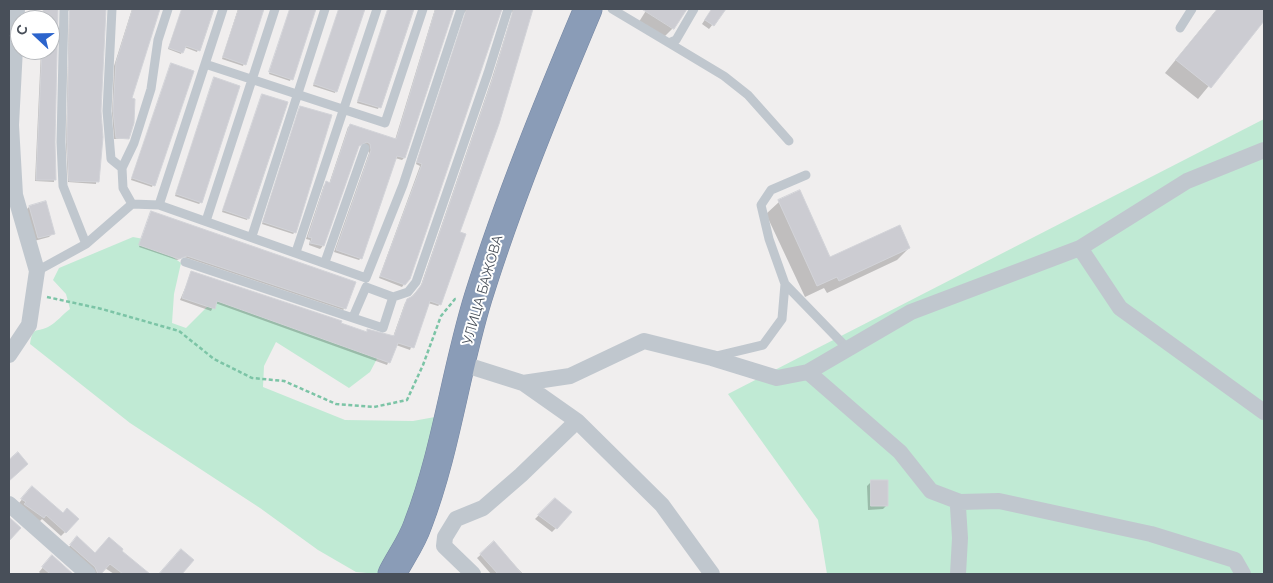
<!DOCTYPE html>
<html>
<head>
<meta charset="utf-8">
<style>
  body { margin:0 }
  #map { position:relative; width:1273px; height:583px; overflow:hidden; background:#f0eeee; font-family:Raleway,sans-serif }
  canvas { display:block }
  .frame { position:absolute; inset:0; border:10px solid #484f59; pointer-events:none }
  .north { position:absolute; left:10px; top:10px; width:50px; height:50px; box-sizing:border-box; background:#fff; border:1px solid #b6b9bd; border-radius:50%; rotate:291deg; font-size:14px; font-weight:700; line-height:20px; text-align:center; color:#484f59 }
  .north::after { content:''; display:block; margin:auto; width:18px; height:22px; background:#2c64cc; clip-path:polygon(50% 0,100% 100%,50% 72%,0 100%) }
</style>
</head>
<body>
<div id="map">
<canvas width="1273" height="583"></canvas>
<div class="frame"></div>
<div class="north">С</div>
</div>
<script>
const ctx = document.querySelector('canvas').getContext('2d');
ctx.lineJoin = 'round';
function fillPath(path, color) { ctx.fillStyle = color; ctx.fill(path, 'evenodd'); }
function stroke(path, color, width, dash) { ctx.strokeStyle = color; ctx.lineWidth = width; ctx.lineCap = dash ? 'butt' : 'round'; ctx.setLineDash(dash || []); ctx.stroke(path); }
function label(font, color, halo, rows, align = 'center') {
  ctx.font = font + ' Raleway,sans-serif'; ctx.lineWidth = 4; ctx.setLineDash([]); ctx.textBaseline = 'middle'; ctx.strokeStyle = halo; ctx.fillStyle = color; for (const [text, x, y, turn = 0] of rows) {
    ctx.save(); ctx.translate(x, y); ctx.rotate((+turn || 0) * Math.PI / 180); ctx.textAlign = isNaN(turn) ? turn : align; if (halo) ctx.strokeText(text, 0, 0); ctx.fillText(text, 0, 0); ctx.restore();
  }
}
fillPath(new Path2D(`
  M1264,119V574H827L818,520L728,394Z
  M133,237L149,240L181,263L174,294L172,323L186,328L217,297L378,357L370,372L349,388L276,342L264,366L263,387L345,420L413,421L435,417L420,486L404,526L378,574L356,572L318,550L260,508L130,423L30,344C33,326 35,333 48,327C56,323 63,314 70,309L66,294L53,280L59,268Z`), '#c0ead4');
fillPath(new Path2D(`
  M43,9H57L54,182L35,181L41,50H50V20H42Z
  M67,9H105L96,184L68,182L66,144L69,11Z
  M132,9H158L130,99L128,138L114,139L112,113L114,66Z
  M182,9H213L197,52L184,47L181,54L168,49Z
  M238,9H263L243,66L222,59Z
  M290,9H315L290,81L269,74Z
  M339,9H363L335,93L313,86Z
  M388,9H412L378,109L357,103Z
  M435,9H453L404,158L402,160L395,158L361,258L359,260L334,252L369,153L365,144L358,146L322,247L320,249L309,245L310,240L306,239L324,185L329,184L348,127L351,125L395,140Z
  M463,9H500L409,278L402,287L379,278L420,166L416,164L465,14Z
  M511,9H532L497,123L458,233L440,304L438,306L428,303L410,350L396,345L387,365L215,303L211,311L180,300L192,272L366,333L368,331L393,337L405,303L420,288L492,78L512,14Z
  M647,9H685L673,28L661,40L637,25Z
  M712,9H725L709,29L702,24Z
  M1217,9H1264V19L1198,99L1165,73Z
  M171,64L192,71L152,187L131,180Z
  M213,81L201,202L199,204L175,196Z
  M262,95L248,218L247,220L222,212Z
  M299,109L295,232L293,234L262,224Z
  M799,192L830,259L909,248L897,260L827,293L824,288L805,297L766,214L779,202Z
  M29,207L53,233L49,237L34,241L25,211Z
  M152,214L345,308L343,310L184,257L177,260L139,247Z
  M871,482L887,505L883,509L868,510L867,486Z
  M32,488L62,515L65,532L61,536L42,519L39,522L19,503Z
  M555,499L556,528L552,532L535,519Z
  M77,538L95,554L120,551L147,574H114L105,568L99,574H96L67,549Z
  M494,543L523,574H491L477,558Z
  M52,557L71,574H41L39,572Z`), '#0003');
const building = new Path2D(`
  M44,9H58L55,142L56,180H36L42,50H50V20H43Z
  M70,9H106L101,111L103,137L99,182L69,181L67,142Z
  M133,9H160L132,98L135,99L134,123L129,139L116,138L113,111L116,63Z
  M182,9H214L200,51L186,46L183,53L169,48Z
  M239,9H264L246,65L223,57Z
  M290,9H316L293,80L269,72Z
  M339,9H365L337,92L314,84Z
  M388,9H414L381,108L358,101Z
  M436,9H454L405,158L397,156L362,259L336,250L371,150L370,144L367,142L359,146L324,246L310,243L312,238L308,237L326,181L330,183L350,124L396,139Z
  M467,9H502L410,279L405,285L380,276L422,164L417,162Z
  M514,9H533L499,124L460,232L466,234L441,305L430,301L414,348L398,343L390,363L217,301L215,309L182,298L191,271L342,321L341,323L367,332V329L394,336L407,299L413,296L422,284L494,75Z
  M642,9H687L674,29Z
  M712,9H726L714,26L705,20Z
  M1218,9H1264V21L1211,88L1176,60Z
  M171,63L194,71L155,186L132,178Z
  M214,77L240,86L202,203L176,194Z
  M262,94L288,102L249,219L223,210Z
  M300,106L332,115L296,233L263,222Z
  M800,190L830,257L900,225L910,248L839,281L837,277L817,286L778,200Z
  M46,201L55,234L38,238L29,206Z
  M151,211L356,282L346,309L187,256L179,259L139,245Z
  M18,452L28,464L9,481V460Z
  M871,480H888V506H871Z
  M32,486L63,513L67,508L79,519L66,533L46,515L44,518L24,504L26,502L21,499Z
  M555,498L572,512L557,529L538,515Z
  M10,518L21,528L9,541V520Z
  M77,536L95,553L109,537L123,549L122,551L150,574H123L110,564L101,574H98L95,567L70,545Z
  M494,541L522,574H498L480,554Z
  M181,549L194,560L182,574H159Z
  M52,555L73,574H50L42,567Z`);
fillPath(building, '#ccccd2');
stroke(building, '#d2d3d8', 1);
const highway = new Path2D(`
  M392,574C400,558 412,542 418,524C446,451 455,373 478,298C509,199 548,104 588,9`);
stroke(highway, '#7687a3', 29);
stroke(new Path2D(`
  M47,297L102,309L179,331L214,359L252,378L284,381L336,404L374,407L407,400L423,365L441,316L455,299H458`), '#7cc4a6', 2.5, [4, 2.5]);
stroke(new Path2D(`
  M64,9L61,142L63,186L86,244
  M112,9L107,111L111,159L122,168
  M612,9L669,43L676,40L694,9
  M1180,28L1192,9
  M669,43L724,76L748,95L789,141
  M205,64L385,123L423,9
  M806,175L771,190L761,205L769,239L785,284L848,349
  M132,204L123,188L122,168L134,143L151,89L158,40L168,9
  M159,205L223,9
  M206,221L275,9
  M252,236L325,9
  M296,252L377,9
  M185,262L383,328L393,297L408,292L416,282L488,73L508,9
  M325,262L365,148
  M37,271L86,244L132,204L159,205L366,278L403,185L461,9
  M353,317L366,287L393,297
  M717,356L763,345L782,319L785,284`), '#c0c7ce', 9);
stroke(new Path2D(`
  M1080,248L1120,308L1264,412
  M9,355L29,325L37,271L15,195L11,125L17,9
  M463,364L523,383L570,376L644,341L712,358L777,378L808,372L900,452L931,491L960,502L999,501L1151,534L1235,560L1243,574
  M808,372L911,312L1080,248L1187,181L1264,150
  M523,383L577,421L662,505L712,574
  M9,504L88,574
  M473,574L444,546L445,537L456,519L483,508L521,475L577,421
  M958,574L960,538L958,507L960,502`), '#c0c7ce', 16);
stroke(highway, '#8a9cb7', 28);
label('14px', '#484f59', '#fff', [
  ["УЛИЦА БАЖОВА",483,290,-74]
]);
</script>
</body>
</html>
